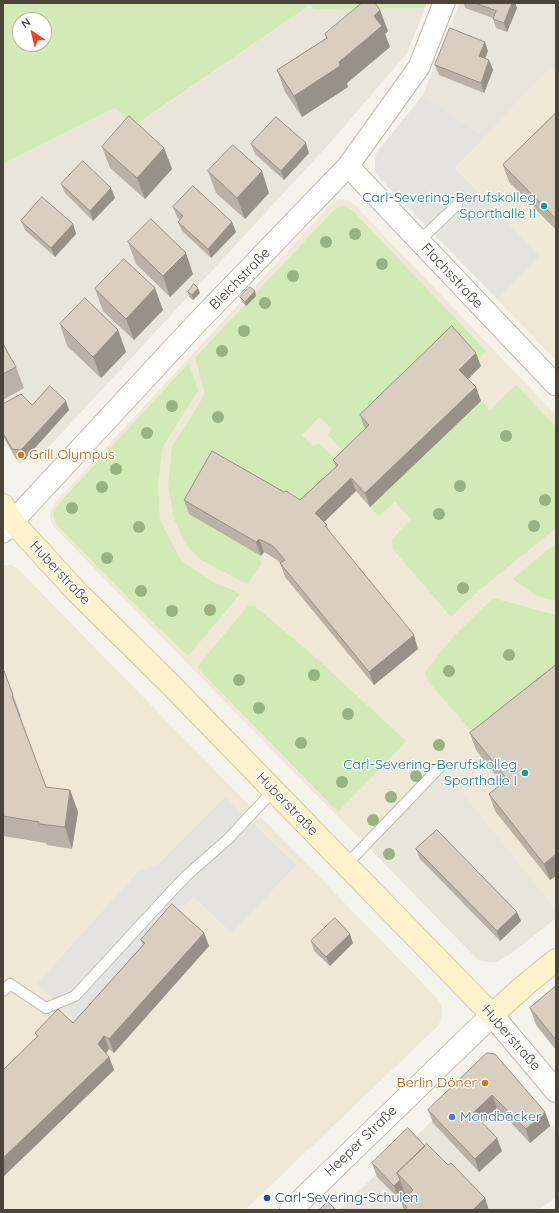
<!DOCTYPE html>
<html>
<head>
<meta charset="utf-8">
<style>
  body { margin:0 }
  #map { position:relative; width:559px; height:1213px; overflow:hidden; background:#f6f3ec; font-family:Quicksand,sans-serif }
  canvas { display:block }
  .frame { position:absolute; inset:0; border:4px solid #4b4439; pointer-events:none }
  .north { position:absolute; left:12px; top:12px; width:40px; height:40px; box-sizing:border-box; background:#fff; border:1px solid #b7b4b0; border-radius:50%; rotate:325deg; font-size:11px; font-weight:700; line-height:16px; text-align:center; color:#4b4439 }
  .north::after { content:''; display:block; margin:auto; width:14px; height:18px; background:#fc3f1d; clip-path:polygon(50% 0,100% 100%,50% 72%,0 100%) }
</style>
</head>
<body>
<div id="map">
<canvas width="559" height="1213"></canvas>
<div class="frame"></div>
<div class="north">N</div>
</div>
<script>
const ctx = document.querySelector('canvas').getContext('2d');
ctx.lineJoin = 'round';
function fillPath(path, color) { ctx.fillStyle = color; ctx.fill(path, 'evenodd'); }
function stroke(path, color, width, dash) { ctx.strokeStyle = color; ctx.lineWidth = width; ctx.lineCap = dash ? 'butt' : 'round'; ctx.setLineDash(dash || []); ctx.stroke(path); }
function label(font, color, halo, rows, align = 'center') {
  ctx.font = font + ' Quicksand,sans-serif'; ctx.lineWidth = 3; ctx.setLineDash([]); ctx.textBaseline = 'middle'; ctx.strokeStyle = halo; ctx.fillStyle = color; for (const [text, x, y, turn = 0] of rows) {
    ctx.save(); ctx.translate(x, y); ctx.rotate((+turn || 0) * Math.PI / 180); ctx.textAlign = isNaN(turn) ? turn : align; if (halo) ctx.strokeText(text, 0, 0); ctx.fillText(text, 0, 0); ctx.restore();
  }
}
fillPath(new Path2D(`
  M460,3H556V70L550,68L485,137L423,95Z
  M310,5L314,9L425,8L407,53L330,143L47,449L44,450L35,448L19,465L8,445L3,447V164L115,108L135,126Z
  M440,777L456,784L556,909V918L512,953L504,958L496,962H487L478,960L372,851L379,841L430,785Z
  M502,1065L556,1131V1197L539,1210H339L489,1066Z`), '#eae5da');
fillPath(new Path2D(`
  M550,68L556,70V360L375,173V155L423,95L485,137Z
  M342,199L349,201L354,204L556,415V909L456,784L440,777L430,785L379,841L372,851L269,747L54,527L51,522L50,516L51,509L54,504L331,204L336,200Z
  M3,565H12L18,569L333,891L437,998L441,1005L442,1012L441,1020L437,1027L245,1210H3Z`), '#efe8d6');
fillPath(new Path2D(`
  M7,3H427L425,8L314,9L310,5L134,126L115,108L3,164V5ZM20,20H44V44H20Z
  M343,205L352,210L486,351L476,361L365,428L374,438L351,460L328,435L332,429L319,417L302,435L313,446L319,443L344,467L343,479L291,505L261,556L259,560L262,563L247,584L201,560L185,543L174,519L168,484L172,447L205,394L195,358L334,210Z
  M189,363L198,391L163,446L158,483L160,520L180,559L189,566L215,583L228,588L240,594L188,656L141,611L59,527C48,512 54,510 65,497Z
  M516,385L556,427V528L478,591L451,617L393,549L392,540L411,519L395,502L379,516L370,507L481,401L490,410Z
  M556,543V601L535,595L513,579Z
  M493,598L556,615V668L474,734L427,680L425,672L453,637Z
  M248,606H255L316,658L406,741L338,812L197,667Z`), '#d2eab5');
fillPath(new Path2D(`
  M423,95L485,137L454,168L540,256L497,299L375,173V155Z
  M225,797L296,865L232,933L193,896L81,1025L37,984L138,872L159,864Z`), '#e5e3e0');
const service = new Path2D(`
  M419,241L457,205
  M346,865L439,768
  M3,991L10,984L46,1008L75,996L170,893L186,876L228,839L273,791`);
const minor = new Path2D(`
  M348,166L556,385
  M3,532L193,327L348,166L419,67L444,3`);
const tertiary = new Path2D(`
  M291,1210L492,1015L556,1091`);
const secondary = new Path2D(`
  M3,505L13,522L75,590L172,686L492,1015L524,986L556,960`);
stroke(service, '#c2bbae', 12);
stroke(minor, '#c2bbae', 23);
stroke(tertiary, '#c2bbae', 24);
stroke(secondary, '#d6c79b', 24);
stroke(service, '#fff', 10);
stroke(minor, '#fff', 21);
stroke(tertiary, '#fff', 22);
stroke(secondary, '#fff3cd', 22);
ctx.fillStyle = '#97b381';
for (const [x, y] of [
  [355,234],
  [326,242],
  [382,264],
  [293,276],
  [265,303],
  [244,331],
  [222,351],
  [172,406],
  [218,417],
  [147,433],
  [506,436],
  [116,469],
  [460,486],
  [102,487],
  [545,500],
  [72,508],
  [439,514],
  [534,526],
  [139,527],
  [107,558],
  [463,588],
  [141,591],
  [210,610],
  [172,611],
  [509,655],
  [449,671],
  [314,675],
  [239,680],
  [259,708],
  [348,714],
  [301,743],
  [439,745],
  [416,776],
  [342,782],
  [391,797],
  [373,820],
  [389,854]
]) { ctx.beginPath(); ctx.arc(x, y, 6, 0, 2 * Math.PI); ctx.fill(); }
fillPath(new Path2D(`
  M464,3H515L517,8L507,32L496,28L493,18L465,8Z
  M388,31L385,34L390,47L347,83L348,87L302,117L285,92L277,70L327,38L325,34Z
  M488,51L485,59L489,60L493,70L484,93L439,75L435,65Z
  M556,113V230L509,182L503,165Z
  M251,144L309,153L284,180L255,154Z
  M102,147L164,148L172,169L145,199L110,168Z
  M208,171L269,193L245,219L216,193Z
  M61,184L115,198L93,221L65,193Z
  M173,207L232,222L236,232L211,258L182,231L178,222L180,220L177,217Z
  M21,221L73,224L76,234L55,257L25,230Z
  M128,242L193,274L170,297L136,264Z
  M95,289L163,310L134,340L103,311Z
  M255,291L256,296L246,306L242,302L240,297Z
  M188,292L200,293L193,300L189,297Z
  M60,324L118,330L126,352L101,378L67,346Z
  M3,344L16,367L24,388L3,400Z
  M481,366L468,379L481,401L370,507L356,491L324,522L327,525L328,530L418,649L374,685L285,577L280,563L277,560L264,552L261,556L189,514L184,500H300L336,467L333,460L365,429L360,415Z
  M3,404L32,405L69,410L24,460L16,459L3,436Z
  M556,665V876L550,880L495,811L489,794L502,783L476,750L470,733Z
  M3,671L13,695L21,716L20,717L46,787L70,790L78,812L72,849L47,845L46,843L3,836Z
  M416,849L521,921L500,941L420,859Z
  M204,933L209,946L114,1053L109,1049L106,1053L109,1057L114,1070L3,1177V1070L37,1038L35,1033L73,1023L143,945L141,940Z
  M311,941L353,943L330,966L314,951Z
  M556,986V1050L536,1025L530,1008Z
  M487,1053L545,1112L550,1126L530,1143L497,1108L482,1123L502,1151L479,1172L433,1123L428,1110Z
  M425,1146L448,1165L404,1210L401,1201L407,1196L405,1194L399,1199L377,1177L372,1163Z`), '#bab2a6');
fillPath(new Path2D(`
  M512,3H515L517,8L507,32L504,23Z
  M380,10L388,31L385,34L390,47L347,83L348,87L302,117L294,96Z
  M485,42L488,51L482,66L479,56Z
  M489,60L493,70L484,93L481,83Z
  M306,143L309,153L284,180L281,171Z
  M164,148L172,169L145,199L137,178Z
  M262,171L269,193L245,219L237,198Z
  M111,188L115,198L93,221L90,211Z
  M232,222L236,232L211,258L208,249Z
  M73,224L76,234L55,257L51,248Z
  M186,253L193,274L170,297L163,276Z
  M155,288L163,310L134,340L126,319Z
  M198,288L200,293L193,300L192,295Z
  M255,291L256,296L246,306L245,302Z
  M118,330L126,352L101,378L93,357Z
  M476,353L481,366L464,383L459,370Z
  M476,387L481,401L370,507L365,493Z
  M66,401L69,410L24,460L21,450Z
  M351,478L356,491L320,526L315,513Z
  M259,539L264,552L261,556L256,542Z
  M414,635L418,649L374,685L369,672Z
  M70,790L78,812L72,849L65,827Z
  M556,854V876L550,880L544,864Z
  M517,912L521,921L500,941L497,931Z
  M204,933L209,946L114,1053L109,1039Z
  M350,934L353,943L330,966L326,957Z
  M104,1036L109,1049L103,1057L98,1044Z
  M109,1057L114,1070L3,1177V1158Z
  M492,1095L497,1108L478,1127L473,1113Z
  M545,1112L550,1126L530,1143L526,1129Z
  M497,1138L502,1151L479,1172L475,1159Z
  M400,1180L405,1194L399,1199L394,1186Z
  M485,1198L489,1210H473Z`), '#979187');
const building = new Path2D(`
  M362,3H375L380,10L374,16L382,26L339,62L340,66L294,96L277,70L327,38L325,34Z
  M475,3H512L504,23L493,19L496,11Z
  M450,28L485,42L479,56L489,60L481,83L435,65Z
  M556,113V219L503,165Z
  M129,116L164,148L137,178L102,147Z
  M276,117L306,143L281,171L251,144Z
  M233,145L262,171L237,198L208,171Z
  M83,161L111,188L90,211L61,184Z
  M193,186L232,222L208,249L178,222L183,216L173,207Z
  M42,197L73,224L51,248L21,221Z
  M151,219L186,253L163,276L128,242Z
  M124,259L155,288L126,319L95,289Z
  M194,284L198,288L192,295L188,292Z
  M250,287L255,291L245,302L240,297Z
  M85,298L118,330L93,357L60,324Z
  M452,326L476,353L459,370L476,387L365,493L351,478L315,513L327,525L325,526L414,635L369,672L280,563L285,560L273,546L259,539L256,542L184,500L212,451L284,492L286,491L300,500L338,465L333,460L369,425L360,415Z
  M3,344L16,367L3,374Z
  M50,386L66,401L21,450L12,449L3,433V404L21,394L32,405Z
  M556,665V854L544,864L489,794L507,779L470,733Z
  M3,671H4L13,695L12,696L46,787L70,790L65,827L39,824V822L3,816Z
  M437,830L517,912L497,931L416,849Z
  M172,904L204,933L109,1039L104,1036L98,1044L109,1057L3,1158V1070L38,1036L35,1033L58,1009L73,1023L145,943L141,940Z
  M335,918L350,934L326,957L311,941Z
  M556,986V1040L530,1008Z
  M487,1053L495,1054L545,1112L526,1129L492,1095L473,1113L497,1138L475,1159L428,1110Z
  M408,1128L425,1146L397,1173L400,1180L394,1186L372,1163Z
  M427,1144L448,1165L451,1163L485,1198L473,1210H405L407,1208L401,1201L413,1190L397,1173Z
  M328,1202L336,1210H319Z`);
fillPath(building, '#d8cfc1');
stroke(building, '#979187', 1);
for (const [x, y, r, color] of [
  [544,206,4,"#0f9aa8"],
  [21,455,4,"#e8710a"],
  [525,773,4,"#0f9aa8"],
  [485,1083,4,"#e8710a"],
  [452,1117,4,"#3f7fe0"],
  [267,1198,4,"#1a4fb4"]
]) { const dot = new Path2D(); dot.arc(x, y, r, 0, 2 * Math.PI); ctx.fillStyle = color; ctx.fill(dot); stroke(dot, '#fff', 1.5); }
label('14px', '#0d838f', '#fff', [
  ["Carl-Severing-Berufskolleg",536,198],
  ["Sporthalle II",536,214],
  ["Carl-Severing-Berufskolleg",517,765],
  ["Sporthalle I",517,781]
], 'right');
label('14px', '#4b4439', '#fff', [
  ["Flachsstraße",452,276,47],
  ["Bleichstraße",240,279,-46],
  ["Huberstraße",60,573,47],
  ["Huberstraße",287,804,46],
  ["Huberstraße",511,1038,49],
  ["Heeper Straße",361,1141,-44]
]);
label('14px', '#c56008', '#fff', [
  ["Grill Olympus",29,455],
  ["Berlin Döner",477,1083,"right"]
], 'left');
label('14px', '#366cbe', '#fff', [
  ["Mondbäcker",460,1117]
], 'left');
label('14px', '#164399', '#fff', [
  ["Carl-Severing-Schulen",275,1198]
], 'left');
</script>
</body>
</html>
